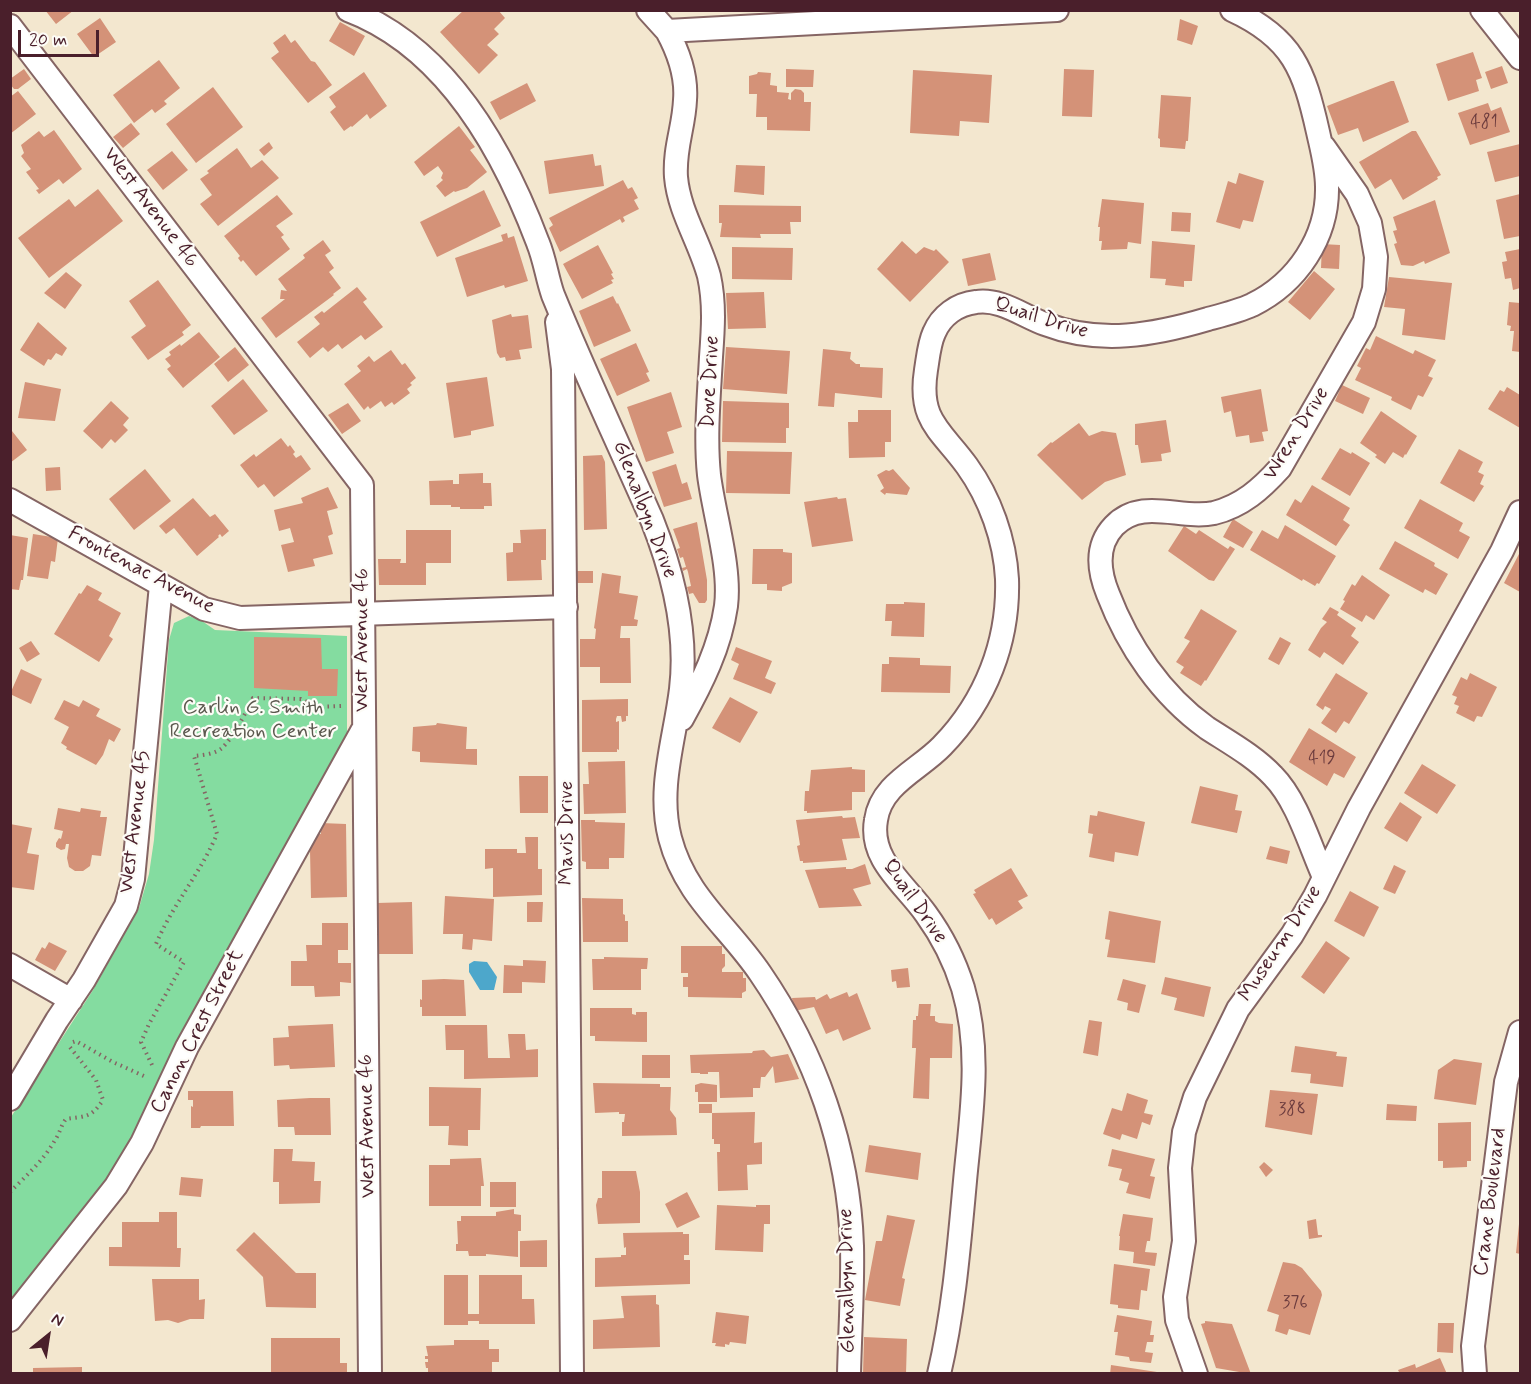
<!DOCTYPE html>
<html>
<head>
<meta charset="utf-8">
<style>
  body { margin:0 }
  #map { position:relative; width:1531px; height:1384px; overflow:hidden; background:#f3e7cf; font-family:Mynerve,sans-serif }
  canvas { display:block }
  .frame { position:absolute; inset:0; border:12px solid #4a1f2b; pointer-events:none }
  .north { position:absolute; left:18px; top:1306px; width:60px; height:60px; -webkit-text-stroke:4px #fdfcf7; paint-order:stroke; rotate:30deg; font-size:16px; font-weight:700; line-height:24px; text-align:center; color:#4a1f2b }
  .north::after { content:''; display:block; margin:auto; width:21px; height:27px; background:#4a1f2b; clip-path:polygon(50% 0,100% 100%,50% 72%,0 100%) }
  .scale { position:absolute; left:18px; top:30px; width:81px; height:27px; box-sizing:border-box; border:3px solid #4a1f2b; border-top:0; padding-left:8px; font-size:18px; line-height:21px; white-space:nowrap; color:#4a1f2b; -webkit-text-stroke:4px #fdfcf7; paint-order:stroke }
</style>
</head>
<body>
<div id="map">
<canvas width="1531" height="1384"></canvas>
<div class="frame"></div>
<div class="north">N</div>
<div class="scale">20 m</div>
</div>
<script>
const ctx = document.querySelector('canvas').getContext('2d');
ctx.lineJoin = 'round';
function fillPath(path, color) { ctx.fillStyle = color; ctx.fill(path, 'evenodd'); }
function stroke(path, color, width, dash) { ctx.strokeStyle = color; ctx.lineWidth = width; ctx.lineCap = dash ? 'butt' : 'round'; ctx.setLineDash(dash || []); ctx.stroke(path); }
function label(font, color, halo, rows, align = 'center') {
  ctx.font = font + ' Mynerve,sans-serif'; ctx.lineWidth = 4.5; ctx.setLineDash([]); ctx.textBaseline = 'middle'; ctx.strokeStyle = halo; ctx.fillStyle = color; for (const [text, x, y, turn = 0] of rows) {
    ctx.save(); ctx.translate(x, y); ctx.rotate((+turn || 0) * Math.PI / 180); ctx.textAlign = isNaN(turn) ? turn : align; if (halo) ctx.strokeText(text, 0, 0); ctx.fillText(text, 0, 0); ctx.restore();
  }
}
fillPath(new Path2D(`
  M189,616L202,621L215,630L347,636V737L124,1152L108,1179L11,1300V1117L93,990L139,908L149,874L154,840L169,640L174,623Z`), '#84dca0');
fillPath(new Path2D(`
  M474,961L487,962L497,977L494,990H480L469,972V964Z`), '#4da7cb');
fillPath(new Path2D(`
  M45,10H74L56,24Z
  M464,10H498L505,18L494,29L499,34L487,45L498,55L479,74L440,32Z
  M100,18L116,42L94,57L77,34Z
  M1180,19L1198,26L1192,45L1177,40Z
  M340,22L365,36L354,56L329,41Z
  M285,34L291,43L295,40L311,61L315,62L332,85L308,103L271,58L279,52L273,43Z
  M1473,52L1482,78L1476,80L1479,91L1448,101L1436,64Z
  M159,60L180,88L164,101L167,104L155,113L152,109L134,123L113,95Z
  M1502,66L1508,83L1491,89L1485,72Z
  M24,69L31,79L18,89H14L10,84V79Z
  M786,69L814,70L813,87H786Z
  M1064,69L1094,70L1092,117L1062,116Z
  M913,70L992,75L989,123L960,121L959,136L910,133Z
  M364,72L387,106L370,119L367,114L352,127L351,126L344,131L330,112L336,107L329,97Z
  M758,72L771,73L770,85L777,86V92L789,93L788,99L791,100V93L795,89L801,90L804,93V102H811L810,131L767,130V117H756L757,94H749V76L757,74Z
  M1391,81H1394L1409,122L1363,142L1358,128L1338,135L1327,106Z
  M527,83L536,101L500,120L490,102Z
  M213,87L243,127L196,163L166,124Z
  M18,91L36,114L10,134V97Z
  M1161,95L1191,97L1188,141H1186L1185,149L1160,147V139L1158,138Z
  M1488,103L1491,111L1501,107L1510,132L1470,145L1458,113Z
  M131,123L140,134L123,148L113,137Z
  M459,126L475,147L470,150L487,172L467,188L455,192L454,191L445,197L436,186L443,180L441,178L443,173L438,166L424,176L414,162Z
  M54,130L82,169L63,184L59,179L39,194L36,190L39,189L26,172L31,169L21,156L24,153L21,145L39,131L44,137Z
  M1412,131H1416L1441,175L1437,177L1438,179L1403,200L1391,179L1375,189L1359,162Z
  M269,142L273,148L264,156L259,150Z
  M1520,144V176L1495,182L1487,152Z
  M237,148L251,168L262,160L279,178L218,226L200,204L212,195L200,179L209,173L207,171Z
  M172,151L188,170L163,190L147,170Z
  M593,154L595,166L601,165L604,186L549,194L544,161Z
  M736,165L765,166L764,195L734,192Z
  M1239,173L1264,181L1253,222L1243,220L1240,229L1216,222L1228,181L1236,184Z
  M623,180L628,189L632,187L638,198L634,200L639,209L623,217L625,221L622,223L620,219L560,252L549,228L553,225L549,218Z
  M98,189L123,221L49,278L18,238L69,199L75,207Z
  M484,190L501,226L437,257L420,222Z
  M1520,194V236L1504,239L1496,200Z
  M277,195L293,214L276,226L284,235L281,237L290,249L256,276L243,260L241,262L238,258L240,256L224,236Z
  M1102,199L1144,203L1141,244L1128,242L1127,249L1101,250L1102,241H1099L1100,227H1098Z
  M1435,200L1450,253L1425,264L1424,261L1413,266L1401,265L1394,244L1397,243L1393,231L1397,230L1393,217Z
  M719,205L801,206V222H790L791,234H760L761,238L720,237L722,223H719Z
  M1172,212L1191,213L1190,232L1171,231Z
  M507,233L508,238L514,236L528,281L505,288L504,285L467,297L455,258L503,241L501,235Z
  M323,240L331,251L325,255L334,268L329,272L341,288L333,294L334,295L276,338L261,318L285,299H280L281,290L287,291L278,279L305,258L303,255Z
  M902,241L916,254L924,247L934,251L936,249L949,262L910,302L877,269Z
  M1152,241L1195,245L1192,281H1184V287L1165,285L1166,279L1150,278Z
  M1322,244L1340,245L1339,269L1321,268Z
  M598,245L613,273L611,274L614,279L611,280L613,283L582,299L563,264Z
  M732,247L793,248L792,280L732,279Z
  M1520,249V288L1513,290L1511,278L1505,279L1502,262L1507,261L1505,252Z
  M990,253L996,280L968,286L962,259Z
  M1314,271L1335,289L1310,320L1288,302Z
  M66,272L82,285L65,309L44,293Z
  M1389,277L1452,283L1445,340L1402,335L1405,309L1384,307Z
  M158,280L191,325L182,332L184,335L148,360L131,337L146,326L129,301Z
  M357,287L367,299L363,302L383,327L365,340L361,335L342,349L338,344L328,352L323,347L310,358L297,342L320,324L314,317L322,311L324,313Z
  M764,292L766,328L728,329L726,293Z
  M613,296L617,304L618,303L631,331L594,347L579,311Z
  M1509,302L1520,303V352L1512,351L1514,331H1510L1511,326L1507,325Z
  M511,314L512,317L528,315L532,348L519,350L521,359L506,361L505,357L500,358L497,353L492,320Z
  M38,322L67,348L62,356L56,353L51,360L48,359L44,366L20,350Z
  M199,332L220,357L183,388L167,369L171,366L165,359L171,355L169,352L180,344L181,346Z
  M1376,336L1413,354L1415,350L1436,360L1428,376L1433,378L1423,397L1418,395L1411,410L1391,400L1392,397L1355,380L1361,368L1357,366L1366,348L1370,350Z
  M636,343L649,372L646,373L650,381L617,396L600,359Z
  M235,347L249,365L228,382L214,364Z
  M726,347L790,351L787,394L723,389Z
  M823,349L851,352L850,359L856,364H860V367L883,368L882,398L835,393L834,407L818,406Z
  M391,350L402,365L405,363L416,378L410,383L412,385L407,389L410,393L394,405L392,402L385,407L381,401L370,409L368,406L364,410L344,384L361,371L357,366L369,356L374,362Z
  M487,377L494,426L471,431V435L454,438L446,383Z
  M243,379L268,411L234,435L211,406Z
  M25,382L61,389L55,421L18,418Z
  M1342,385L1370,398L1363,414L1335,401Z
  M1507,387L1520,395V428L1488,409L1500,390L1504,392Z
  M1261,389L1268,431L1262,432L1264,441L1250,443L1249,435L1236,437L1231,411L1224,413L1221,397Z
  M671,392L682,427L667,432L674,453L646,462L627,407Z
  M111,401L129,418L123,425L128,430L115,443L111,439L102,449L83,431Z
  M723,401L789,403V428H786V443L722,442Z
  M348,403L361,421L342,434L328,415Z
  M858,410H891V442H885V457L849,458L848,422H858Z
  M1381,411L1417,436L1406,455L1405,454L1403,458L1393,452L1385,464L1375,457L1377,455L1360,443Z
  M1166,420L1171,452L1161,454L1162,461L1141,463L1138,445H1135V424Z
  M1079,423L1089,436L1102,431L1116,433L1126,475L1105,482L1082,500L1037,455L1051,442L1052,443Z
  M12,431L27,450L10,463V432Z
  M281,438L288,447L290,445L295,452L293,454L296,458L301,455L311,469L274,497L264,484L258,488L240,465L254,454L256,457Z
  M1340,448L1351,454L1352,452L1370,463L1350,496L1321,479Z
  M1459,449L1483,462L1478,472L1484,475L1480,484L1484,486L1474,502L1440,483Z
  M727,451L792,452L790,494L726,493Z
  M602,455L605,462L607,529L584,530L583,456Z
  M676,464L682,484L687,482L692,499L664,507L652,472Z
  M60,467L61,490L46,491L45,468Z
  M145,469L171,501L134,530L109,499Z
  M893,469L910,488L907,495L886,493L885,495L880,491L884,488L877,475L886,470L889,471Z
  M483,473V483H491L492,506H484V509H460V507H451V505H430L429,481L453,480V484H459V474Z
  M1312,485L1350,508L1343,520L1350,525L1336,546L1286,515L1295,499L1301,503Z
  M328,487L338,508L327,511L333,534L328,536L333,554L313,559L315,566L288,572L281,545L294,542L290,528L279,531L274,510L303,503L301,498Z
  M837,497L838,499L846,498L853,541L812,547L804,502Z
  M193,498L210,517L215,514L229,531L222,537L220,534L218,536L219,537L197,556L174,528L166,534L159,526Z
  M1420,499L1463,523L1459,531L1470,537L1458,559L1404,528Z
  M1233,519L1253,532L1243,548L1223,537Z
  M697,522L707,580V600L705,603H699L693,593L689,594L687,587L691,586L688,572L687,569L683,571L682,568L686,567L683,557L680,558L677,549L680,548L673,529Z
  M1285,525L1336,556L1319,584L1317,583L1315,586L1303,579L1302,581L1250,550L1262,530L1278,539Z
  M1184,526L1196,534L1199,530L1228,549L1230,546L1235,549L1214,581L1209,580L1168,551Z
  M546,529V560H541L542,580L507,581L506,553L513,552V543H521L520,530Z
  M406,530H451V563H426V585H379L378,559H401L400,563H406Z
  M33,534L58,538L55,562L51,561L48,579L27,576Z
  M10,535L28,538L23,580H21L19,590L10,589Z
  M1395,541L1435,563L1434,566L1448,574L1436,595L1425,589L1423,593L1379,569Z
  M753,549H783V552L792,553V583L782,587V591L767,590V584H752Z
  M1520,552V592L1504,583Z
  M571,571H593V583H571Z
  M602,573L621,576L619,593L638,596L634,619L638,620L637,626H621L620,638H630L631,683H600V667H580V639H595L596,629L594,628Z
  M1362,575L1390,595L1374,620L1366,615L1362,622L1340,609L1345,601L1343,600L1352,584L1355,586Z
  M87,585L102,593L98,600L121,613L109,636L113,639L99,662L54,634L79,593L81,594Z
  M904,602L925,603L924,637L891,636L892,621H885L886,604H904Z
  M1330,607L1339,612L1337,615L1356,628L1351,636L1359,642L1343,665L1324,652L1320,658L1308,650L1321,628L1327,622L1322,619Z
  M1201,609L1237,631L1206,681L1205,680L1201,686L1180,673L1184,667L1176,662L1190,641L1184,638Z
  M254,637L321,638L322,669H338L337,696H308V691L254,688Z
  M1280,637L1291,643L1279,665L1268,659Z
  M31,641L40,654L27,662L19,648Z
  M736,647L772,661L765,678L776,683L771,694L733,679L739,664L731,660Z
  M889,657L920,658V665L951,666L950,693L881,692L882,664H889Z
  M21,669L42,679L31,704L10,694Z
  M1336,673L1368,693L1349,724L1344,721L1336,733L1321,723L1331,709L1325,706L1323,710L1316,705Z
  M1470,673L1497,687L1482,717L1477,716L1474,722L1456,713L1459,706L1454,704L1457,697L1452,695L1461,677L1467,680Z
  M730,697L758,712L740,743L712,728Z
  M628,699V716H626V721L622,722L621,716H617L616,719V722L619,721V750L617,749V752H582V700Z
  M64,700L79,707L83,700L100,709L96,716L121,729L114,742L109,739L103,755L96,765L66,749L67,747L61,743L69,727L54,719Z
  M437,723L467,727L466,749H477V765L420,762V752L412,751L413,727L436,725Z
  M1309,728L1356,757L1344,778L1334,773L1327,786L1289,762Z
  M625,761L626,813L584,814L583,784H589L588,762Z
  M1422,764L1456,785L1437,814L1404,793Z
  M852,767V769L865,770V792H852V810L807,813V811H804L805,791H809L811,770Z
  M519,776H548V813H520Z
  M1200,786L1238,795L1235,810L1242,811L1237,833L1191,823Z
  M1400,802L1422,817L1407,842L1384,828Z
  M58,808L80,812L81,808L101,811L100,817H107L101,856L92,855L90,866L83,871H75L69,867L67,858L69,844H66L65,849L61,850L56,847V843L59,838L61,839L63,831L54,829Z
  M1098,811L1145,822L1138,856L1115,852L1114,862L1089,857L1093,834L1088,833L1090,815L1097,816Z
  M842,816L843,818L855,817L860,838L842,839L847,860L803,863V861H800L797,846L800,845L796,820Z
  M581,820H595V822L625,823L624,858H609V869H586V862L582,861Z
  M321,823L346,824L347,897L311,898L310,850L318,834H321Z
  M10,824L32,828L27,853L39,855L34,890L10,887Z
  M525,837H538V869H542V895L493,897V868L485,869V849H517V853H526Z
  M1270,846L1290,851L1287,864L1266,859Z
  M865,864L871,884L853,889L862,906L819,908L805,870L846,867V869H852Z
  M1394,865L1406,871L1395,894L1383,889Z
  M1011,868L1028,896L1018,901L1023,908L996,925L992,918L989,920L973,894L976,893L974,890Z
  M1350,891L1379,907L1364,937L1334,921Z
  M445,896L494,899L492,941L473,939L472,950L462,949L463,934H443Z
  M582,898L623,899V914L625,915V921H628V942H583Z
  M412,902L413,954H377V903Z
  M527,902H543L542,922H527Z
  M1109,911L1161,921L1155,963L1107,957L1110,940L1105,939Z
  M322,923H348V950H338V963H351V983L340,982V996L315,997L314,986H291V961H307L306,945H322Z
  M1326,941L1350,958L1324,994L1301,977Z
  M49,942L67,951L55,971L35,960L42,947L45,949Z
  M681,946H722V954H725V966L722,969V972H743V978H746V991L742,993V998L688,997V987H683V977H688V973H681Z
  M604,957L648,958L647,969H641V990H593L592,959H604Z
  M523,960L546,961L545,983L522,982V993H503L504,965L523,966Z
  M908,968L910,987L897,988L896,981L892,982L891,970Z
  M1165,977L1211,987L1204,1017L1174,1010L1177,998L1161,994Z
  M444,979L464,980L466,1016H422V1007H420V999L422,1000V980Z
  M1123,979L1146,985L1139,1013L1127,1010L1128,1003L1117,1000Z
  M847,992L849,997L857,993L871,1029L843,1041L838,1029L826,1034L814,1007L794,1011L792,998L815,997L816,1000L827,994L830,999Z
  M919,1004H931L930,1016H935V1021L939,1023L953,1024L952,1058H930L929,1099L913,1098L916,1048H912L913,1020H916V1016H918Z
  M590,1008H632V1014L636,1015V1012H647V1042L595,1041V1036H590Z
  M1089,1020L1102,1022L1098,1056L1083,1053Z
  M333,1024L335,1067L290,1069L289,1065L274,1066L273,1038L289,1037L288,1026Z
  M445,1025H487L488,1058H510L508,1034H525L526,1050L538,1049V1077L464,1079V1050H446Z
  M1295,1046L1337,1052L1336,1056L1347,1057L1343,1087L1310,1083L1311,1074L1291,1072Z
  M764,1050L771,1057L788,1054L799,1079L775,1083L773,1066L765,1077H761L760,1088H753V1097L720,1098L719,1072H708V1074H700V1073H691L690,1055L752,1053L753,1051Z
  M642,1055H670V1078H642Z
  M1454,1059L1482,1063L1476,1105L1434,1099L1438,1070Z
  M593,1083L660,1084V1087H671L670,1110L676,1118L677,1135L622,1136V1122H624L625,1114H619V1112L595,1113Z
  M701,1083L717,1085V1102H698V1092H695V1085Z
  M429,1087L481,1088L480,1130H468V1146L448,1145L449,1126H429Z
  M1270,1090L1318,1094L1312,1135L1265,1127Z
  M188,1091H233L234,1126H201L200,1128H191V1106L193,1107V1100H188Z
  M1127,1093L1148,1100L1144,1113L1153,1115L1150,1125L1142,1122L1137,1139L1122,1134L1120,1140L1103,1134L1112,1108L1122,1111Z
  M310,1098H330L331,1135H295L294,1127H278L277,1100Z
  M699,1104H712V1113H699Z
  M1387,1104L1417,1106L1416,1121L1386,1120Z
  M755,1112L754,1143L762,1142V1164L747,1165L748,1190L718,1191L717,1152H720V1144H714V1139H712V1113Z
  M1471,1122V1161H1467V1167L1443,1168V1161H1438V1123Z
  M869,1145L921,1153L918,1180L865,1172Z
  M274,1149H293L292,1161L315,1162L314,1181H321L320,1203L279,1204V1182H273Z
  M1112,1149L1155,1159L1150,1176L1155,1177L1150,1199L1126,1193L1129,1183L1119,1180L1122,1169L1108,1166Z
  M481,1158L484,1186H481V1206H429V1165H450V1159Z
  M1264,1162L1273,1170L1266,1177L1259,1167Z
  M602,1171H636L640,1192V1223L598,1224L596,1205L598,1198H602Z
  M181,1177L203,1179L201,1197L179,1195Z
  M490,1182H516V1207H490Z
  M687,1192L700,1217L677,1228L665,1204Z
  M717,1205L756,1207V1205H770V1224H764L763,1252L715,1250Z
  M514,1209V1214L521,1215V1231H518V1257L486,1254V1256H469L468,1251H456V1244H458L457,1221H461V1216H496V1212Z
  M159,1212H177V1248H181L180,1267L109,1266V1247H122V1222H159Z
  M1123,1214L1153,1218L1150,1241H1147L1145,1252L1157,1253L1155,1266L1133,1263L1134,1252L1119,1250L1120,1236H1119Z
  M887,1215L915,1220L902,1278L905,1279L900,1306L865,1300L876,1241H882Z
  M1316,1219L1318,1235H1322V1237L1309,1239L1307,1221Z
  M1519,1224H1520V1254L1516,1253Z
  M254,1232L296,1273H316V1308L266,1307L263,1277L236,1250Z
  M683,1232V1234H689V1255H684V1260H690V1284L595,1287V1258L621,1257V1255H626V1247L624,1248L623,1233Z
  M547,1240V1267H520V1241Z
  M1283,1262L1295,1264L1302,1268L1321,1291L1322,1295L1310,1335L1289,1329L1287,1335L1275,1331L1279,1315L1267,1311Z
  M1114,1264L1150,1269L1147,1291L1141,1290L1139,1310L1118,1308V1305L1110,1304Z
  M444,1275H468V1314H479V1275H522V1299H534L535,1324H479V1321H468V1325H444Z
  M152,1279H199V1300L205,1299L204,1319H190L178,1323L168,1320L155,1321Z
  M656,1295V1304L659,1305L660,1347L593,1349V1320L624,1318L621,1296Z
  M716,1312L749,1316L746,1344L730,1342L729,1345L725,1344V1347L715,1346L716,1343H712Z
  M1117,1315L1152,1321L1150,1335H1154L1153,1342H1147L1145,1352L1153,1353L1151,1363L1130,1361L1129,1357L1115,1355L1118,1332H1114Z
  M1205,1321L1232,1324L1251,1374L1216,1368L1201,1324L1205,1323Z
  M1438,1323H1454L1453,1353L1437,1352Z
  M864,1337L907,1339L906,1374H863Z
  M271,1338H340V1363H347V1374H271Z
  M454,1340H489V1349H499V1362H492V1374H428V1368H426L425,1362H428V1359H425V1356H428L426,1346L454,1345Z
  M1440,1358L1447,1374H1400L1398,1370L1415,1364L1416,1368Z
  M1111,1365L1157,1372V1374H1110Z
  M82,1367V1374H33V1368Z`), '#d49278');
const street = new Path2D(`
  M348,10C446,47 503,150 538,243C545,260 547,278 553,295C584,371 619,445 652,520C673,573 688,631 681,689C675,739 657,788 670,838C685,896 728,926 760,973C815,1053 849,1148 852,1246C853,1288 850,1331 849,1374
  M648,10L667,31L1057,10
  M1482,10L1520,58
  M10,26L362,485L370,1374
  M667,31C679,53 687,75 685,100C684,127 674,148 676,177C679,212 700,242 709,276C715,303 713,330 711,357C709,396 705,436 709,475C714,515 731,567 726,606C720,647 702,683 682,719
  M557,322L563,369L572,1374
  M10,500L204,609L240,618L566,607
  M1324,877C1310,846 1297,800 1273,776C1254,756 1230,743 1207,728C1161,695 1128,646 1108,594C1099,572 1095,546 1114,526C1142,497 1180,520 1214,513C1242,506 1261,489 1280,468L1364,322L1374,289L1376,257L1370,223L1357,194L1324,147
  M10,965L71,1000
  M10,1099L57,1020L84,980L126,906L133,879L161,585
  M10,1320L116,1186L142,1143L187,1047L362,731
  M939,1374C954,1310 959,1246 965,1181C971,1116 982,1052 963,988C955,962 942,936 926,914C905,884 869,860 876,820C881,784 919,770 942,746C986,701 1009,641 1007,579C1005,540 990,498 967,466C941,430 918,421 926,370C928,358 929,344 934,333C941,316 957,304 976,302C1000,298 1023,316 1045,324C1100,345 1154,335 1208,319C1223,315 1239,311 1252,305C1297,283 1328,237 1327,187C1327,168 1322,150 1318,132C1304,70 1293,38 1232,10
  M1196,1374L1177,1320L1175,1297L1184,1241L1180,1168L1184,1132L1195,1097L1238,1009L1292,935L1315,896L1359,808L1502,551L1520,512
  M1475,1374L1473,1346L1506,1082L1520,1032`);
stroke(street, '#856564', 26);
stroke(new Path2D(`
  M73,1042L76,1041L113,1062L146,1077
  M152,1065L141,1042L149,1024L184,962L156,944C173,904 200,874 217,834L194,756C203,755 215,754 222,748C233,738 246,712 253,698L301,699L316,707L341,706
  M10,1192C26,1176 44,1160 55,1140C60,1133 61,1125 66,1119C86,1116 91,1118 103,1100L96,1080L69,1046`), '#856564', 4, [1.5, 4.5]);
stroke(street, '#fff', 22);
label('18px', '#6c3c3e', null, [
  ["481",1484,123],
  ["419",1322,759],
  ["388",1292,1110],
  ["376",1295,1303]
]);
label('21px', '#4a1f2b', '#fdfcf7', [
  ["West Avenue 46",150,208,53],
  ["Quail Drive",1041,319,17],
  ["Dove Drive",711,382,-87],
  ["Wren Drive",1297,434,-58],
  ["Glenalbyn Drive",644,510,69],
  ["Frontenac Avenue",141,571,28],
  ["West Avenue 46",363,640,-90],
  ["West Avenue 45",136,822,-83],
  ["Mavis Drive",568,833,-90],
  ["Quail Drive",914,902,55],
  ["Museum Drive",1281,944,-57],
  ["Canon Crest Street",198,1032,-63],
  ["West Avenue 46",368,1126,-91],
  ["Crane Boulevard",1491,1202,-83],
  ["Glenalbyn Drive",848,1281,-91]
]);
label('21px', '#5b584e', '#fdfcf7', [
  ["Carlin G. Smith",253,709],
  ["Recreation Center",253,733]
]);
</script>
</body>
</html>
